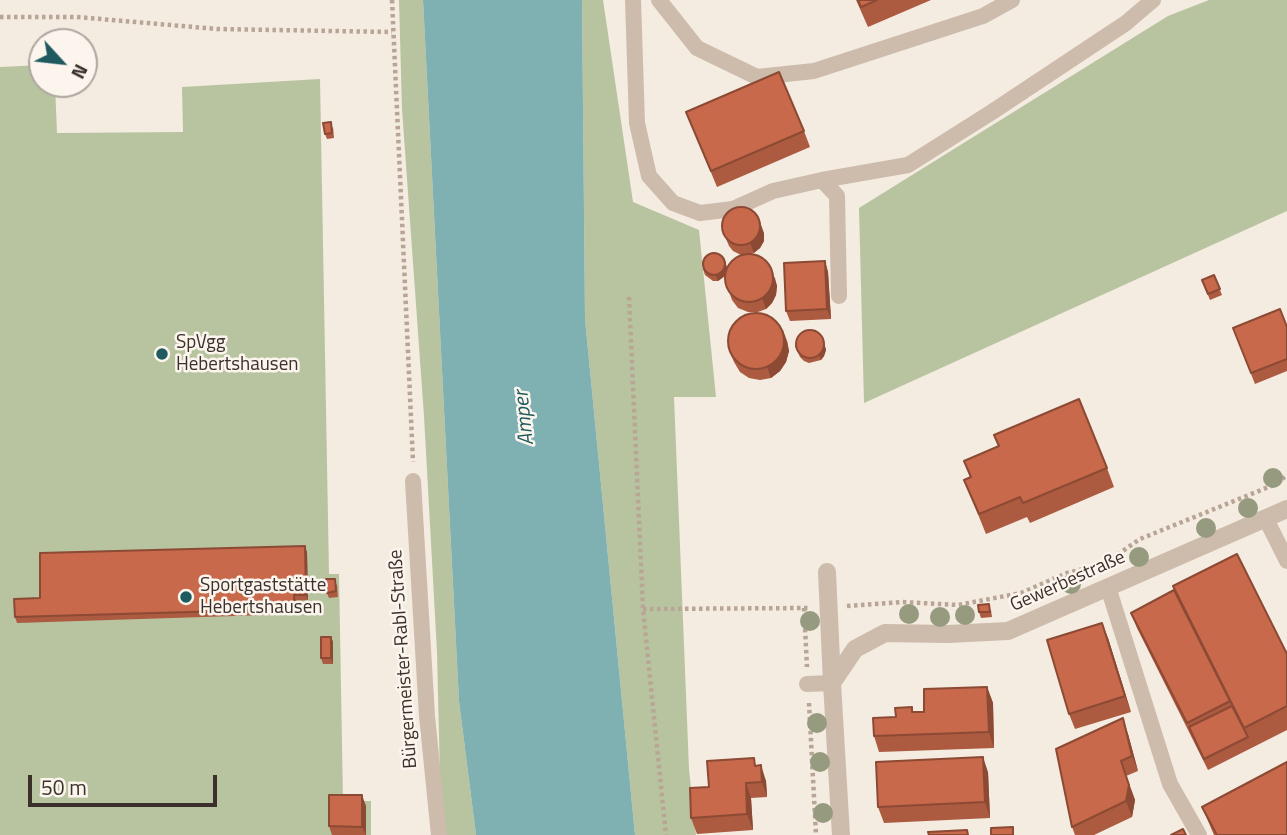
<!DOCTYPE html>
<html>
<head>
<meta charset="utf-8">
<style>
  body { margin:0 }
  #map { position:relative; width:1287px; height:835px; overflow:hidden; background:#f4ebe1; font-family:"Titillium Web",sans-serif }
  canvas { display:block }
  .north { position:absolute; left:28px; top:28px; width:70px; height:70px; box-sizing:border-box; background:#fbf5ee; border:2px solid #aea6a0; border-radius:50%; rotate:117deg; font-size:19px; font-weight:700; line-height:28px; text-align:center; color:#3b302b }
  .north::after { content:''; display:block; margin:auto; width:24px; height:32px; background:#1f5a5e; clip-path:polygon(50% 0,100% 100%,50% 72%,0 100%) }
  .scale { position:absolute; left:28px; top:775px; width:189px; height:32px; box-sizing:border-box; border:4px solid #3b302b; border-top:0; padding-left:9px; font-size:21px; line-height:24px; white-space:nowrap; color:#3b302b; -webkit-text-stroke:5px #fbf5ee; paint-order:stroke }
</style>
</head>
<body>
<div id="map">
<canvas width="1287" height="835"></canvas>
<div class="north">N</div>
<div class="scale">50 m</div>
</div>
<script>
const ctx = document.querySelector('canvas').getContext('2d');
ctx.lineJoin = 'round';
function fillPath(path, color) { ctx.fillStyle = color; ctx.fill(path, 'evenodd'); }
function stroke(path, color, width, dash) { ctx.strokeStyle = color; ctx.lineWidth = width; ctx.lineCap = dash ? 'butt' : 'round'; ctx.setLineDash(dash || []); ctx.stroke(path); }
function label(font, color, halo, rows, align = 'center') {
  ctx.font = font + ' "Titillium Web",sans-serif'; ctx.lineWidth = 5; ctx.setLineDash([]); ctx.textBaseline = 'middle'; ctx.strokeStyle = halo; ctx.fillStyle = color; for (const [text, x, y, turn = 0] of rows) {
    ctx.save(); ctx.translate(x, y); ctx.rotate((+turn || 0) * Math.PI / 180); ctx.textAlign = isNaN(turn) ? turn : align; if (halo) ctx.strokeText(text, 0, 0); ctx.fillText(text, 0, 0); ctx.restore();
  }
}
fillPath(new Path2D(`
  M399,0H423L459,701L476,835H446L440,777L437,652L424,416L402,109Z
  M582,0H603L633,202L699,230L716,397H674L689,769L696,835H635L585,319Z
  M1209,0H1287V211L864,403L859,208L1168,16Z
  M42,65V84H55L57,133L183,132L182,87L320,79L329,574H339L343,801H371V835H0V67Z`), '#b8c4a0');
fillPath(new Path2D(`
  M423,0H582L585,319L635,835H476L459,701Z`), '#7fb0b2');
stroke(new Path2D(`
  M392,0L413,462
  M0,17H77L217,29L392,32
  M629,297L643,609L666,835
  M847,606L903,602L958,605L1021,593L1067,573L1104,564L1140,539L1276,484L1287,475
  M804,608L807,667
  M643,609L810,608
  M809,703L816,835`), '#b9a596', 4.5, [3.5, 3.5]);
stroke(new Path2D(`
  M633,0L637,123L649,176L673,203L700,213L733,209L773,191L822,180L908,165L992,112L1126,23L1153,0
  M659,0L697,48L757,77L814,71L983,16L1012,0
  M822,180L837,196L839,296
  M413,481L427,716L439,835
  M1266,519L1287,561
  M1108,587L1170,784L1199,835
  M807,684L832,683`), '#cdbbac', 16);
stroke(new Path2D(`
  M827,572L832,683
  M841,835L832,683L855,649L885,633L948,634L1008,631L1287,509`), '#cdbbac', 18);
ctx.fillStyle = '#969b7f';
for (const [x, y] of [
  [1273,478],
  [1248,508],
  [1206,528],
  [1139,557],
  [1071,584],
  [909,614],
  [965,615],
  [940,617],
  [810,621],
  [817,723],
  [820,762],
  [823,813]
]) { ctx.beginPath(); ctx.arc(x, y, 10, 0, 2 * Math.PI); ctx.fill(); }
fillPath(new Path2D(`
  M856,0H931L868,27Z
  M686,112L804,131L810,147L717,187Z
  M333,127L334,138L327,139L325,134Z
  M722,229L764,233V241L760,248L752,254L775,278L777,286L776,295L772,303L766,309L758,312H748L738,308L732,300L725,280V276L718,281H713L705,275L703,269L727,267V268L741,255L733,251L729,246Z
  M825,261L828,272L831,319L790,321L786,311Z
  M1214,275L1222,295L1210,300L1202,280Z
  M1287,327V371L1255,384L1233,328Z
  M823,339L826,350L824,356L821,360L809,363L804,361L800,357L795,346Z
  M787,341L789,351L786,362L780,371L771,378L760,380L749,378L740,372L734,362L730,352Z
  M964,461L1107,468L1114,487L1030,523L1027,517L986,534L964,480L970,477Z
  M307,552L308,600L296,601V614L17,623L15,617L40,598Z
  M337,584L338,597L329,598L327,593Z
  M991,610L992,617L981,618L979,612Z
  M1131,613L1287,654V730L1208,770L1137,628Z
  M331,637L333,642V664H323L321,658Z
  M1108,638L1131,712L1075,729L1069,714Z
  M987,687L993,703L994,748L879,752L874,736L896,717L913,712H924Z
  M1128,734L1138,771L1126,776L1135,800L1132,817L1094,835H1075L1072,827Z
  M757,766L766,781L767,797L751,798L753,830L697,834L691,818L709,787Z
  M988,772L990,818L884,823L878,807Z
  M366,806V835H332L329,826Z
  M1202,807L1287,835H1214Z`), '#ac5a40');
fillPath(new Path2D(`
  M760,222L764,233V241L760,248L754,253L750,243Z
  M725,261L727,267L726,275L718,281L716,276Z
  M825,261L828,272L831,319L827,309Z
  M771,267L777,286L776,295L772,303L766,309L762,298Z
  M783,330L787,341L789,351L786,362L780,371L771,378L767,367Z
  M823,339L826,350L824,356L821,360L819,355Z
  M305,546L307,552L308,600L306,595Z
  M294,595L296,601V614L294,609Z
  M1102,623L1108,638L1131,712L1125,696Z
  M331,637L333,642V664L331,658Z
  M987,687L993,703L994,748L989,732Z
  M1123,718L1128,734L1138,771L1132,756Z
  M983,757L988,772L990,818L985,802Z
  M1121,761L1135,800L1132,817L1126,801Z
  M761,765L766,781L767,797L762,782Z
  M746,783L751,798L753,830L747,814Z
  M362,795L366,806V835L362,827Z`), '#8c4a34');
const building = new Path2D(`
  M858,0H877L861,7Z
  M779,72L804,131L711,171L686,112Z
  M331,122L332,133L325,134L323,123Z
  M722 226a19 19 0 1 1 38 0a19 19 0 1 1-38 0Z
  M703 264a11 11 0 1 1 22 0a11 11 0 1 1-22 0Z
  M725 278a24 24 0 1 1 48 0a24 24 0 1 1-48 0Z
  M825,261L827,309L786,311L784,263Z
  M1214,275L1220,289L1208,294L1202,280Z
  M1280,309L1287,327V359L1251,373L1233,328Z
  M728 341a28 28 0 1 1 56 0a28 28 0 1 1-56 0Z
  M796 344a14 14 0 1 1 28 0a14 14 0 1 1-28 0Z
  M1079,399L1107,468L1023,503L1020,497L979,514L964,480L971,477L964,461L999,446L994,435Z
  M305,546L306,595H294V609L15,617L14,599L40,598V553Z
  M1237,554L1287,654V706L1244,728L1173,586Z
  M326,579H335L336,591L327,593Z
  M1174,590L1230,701L1187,723L1131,613Z
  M989,604L990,612H979L978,605Z
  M1102,623L1125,696L1069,714L1047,640Z
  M321,637H331V658H321Z
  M987,687L989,732L874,736L873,718L896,717L895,708L912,707V712H924V689Z
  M1232,706L1248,737L1204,759L1189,727Z
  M1123,718L1132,756L1121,761L1129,785L1126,801L1072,827L1056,749Z
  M983,757L985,802L878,807L876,762Z
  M754,758L755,766L761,765L762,782L746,783L747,814L691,818L690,788L709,787L707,761Z
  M1287,762V835H1217L1202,807Z
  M329,795H362V827L329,826Z
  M1013,827V835H991V828Z
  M1183,829L1186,835H1171Z
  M967,830L968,835H929L928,832Z`);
fillPath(building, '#c8694b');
stroke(building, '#8c4a34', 2);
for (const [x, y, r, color] of [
  [162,354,7,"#1f5a5e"],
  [186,597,7,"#1f5a5e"]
]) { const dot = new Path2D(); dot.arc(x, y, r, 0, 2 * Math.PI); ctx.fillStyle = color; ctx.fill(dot); stroke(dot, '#fbf5ee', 2.5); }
label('19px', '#3b302b', '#fbf5ee', [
  ["SpVgg",176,343],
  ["Hebertshausen",176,365],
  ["Sportgaststätte",200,586],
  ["Hebertshausen",200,608]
], 'left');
label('19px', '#3b302b', '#fbf5ee', [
  ["Gewerbestraße",1068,582,-24],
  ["Bürgermeister-Rabl-Straße",404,659,-94]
]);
label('italic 21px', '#1f5a5e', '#fbf5ee', [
  ["Amper",525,418,-96]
]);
</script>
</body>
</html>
